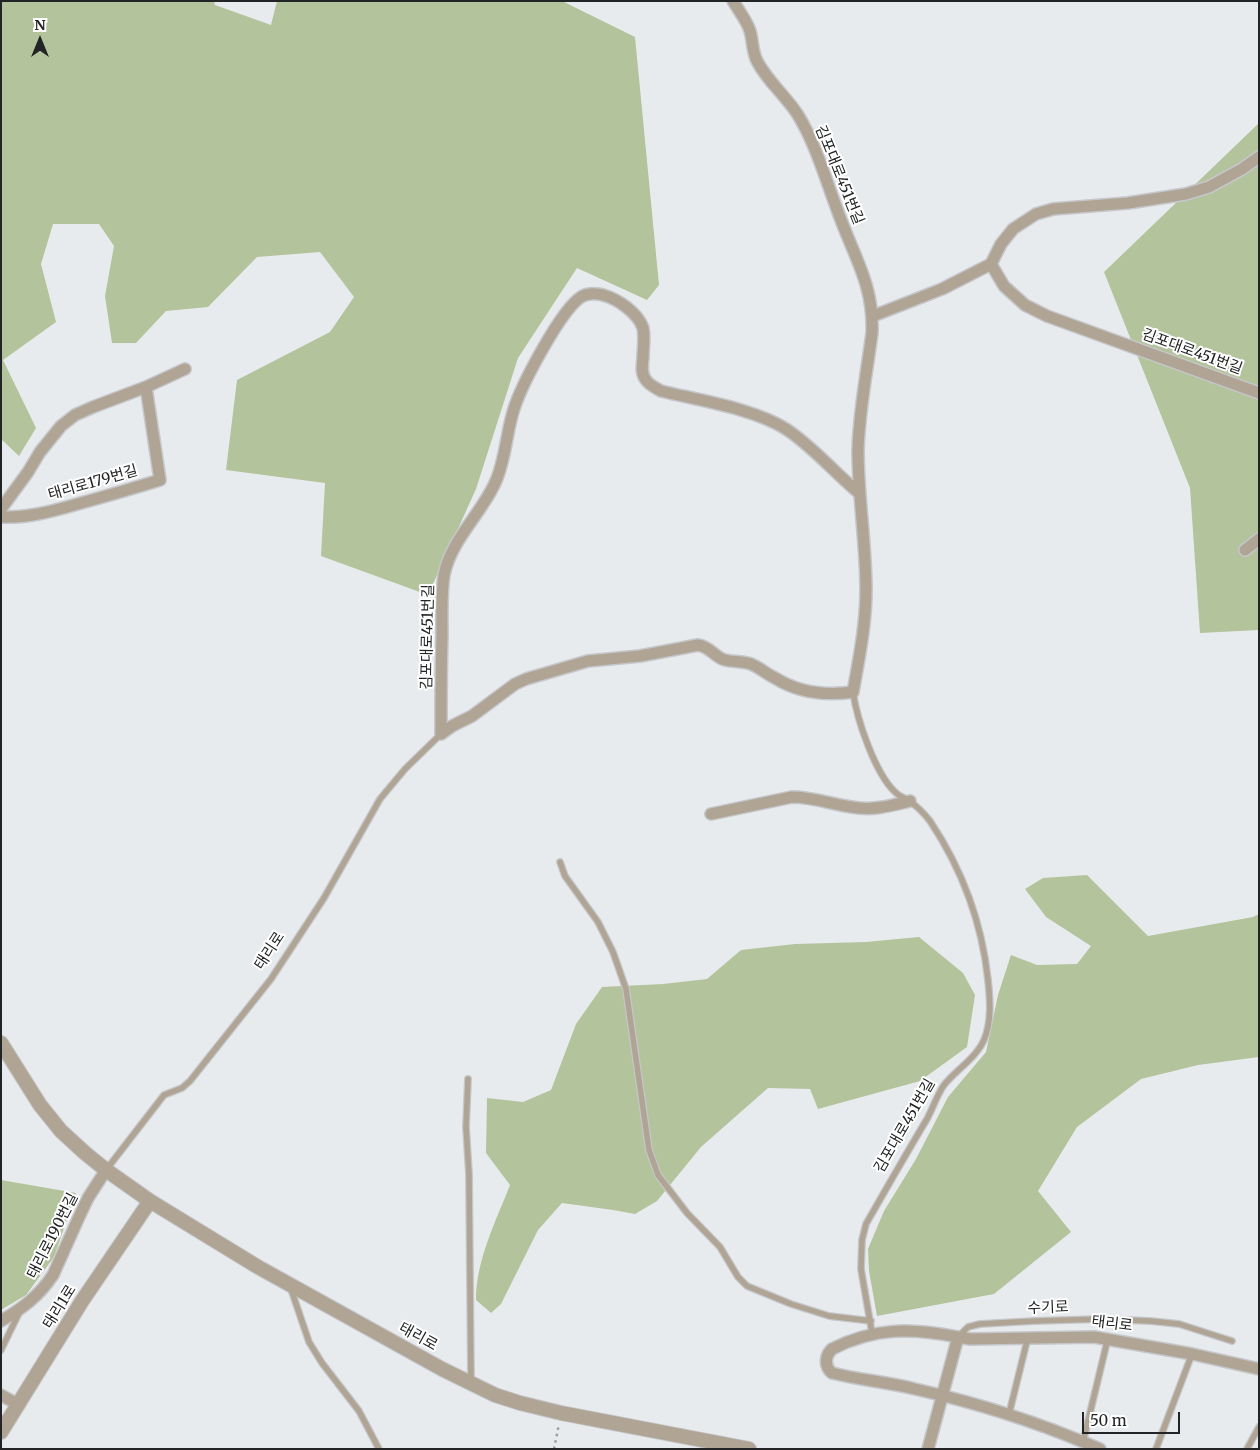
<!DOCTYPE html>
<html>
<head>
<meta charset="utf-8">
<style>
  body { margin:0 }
  #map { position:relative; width:1260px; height:1450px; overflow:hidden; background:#e8ebee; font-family:Merriweather,serif }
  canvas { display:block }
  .frame { position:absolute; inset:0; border:2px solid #232425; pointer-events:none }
  .north { position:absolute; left:15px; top:15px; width:50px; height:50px; -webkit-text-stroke:4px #fff; paint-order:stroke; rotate:0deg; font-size:14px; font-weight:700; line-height:20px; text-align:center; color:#232425 }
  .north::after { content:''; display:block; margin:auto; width:18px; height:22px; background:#232425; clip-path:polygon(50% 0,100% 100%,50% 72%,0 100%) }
  .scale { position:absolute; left:1082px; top:1412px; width:98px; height:22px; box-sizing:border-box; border:2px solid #232425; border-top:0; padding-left:6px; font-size:15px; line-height:18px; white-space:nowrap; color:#232425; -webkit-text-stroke:4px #fff; paint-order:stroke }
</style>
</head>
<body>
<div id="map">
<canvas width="1260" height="1450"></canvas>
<div class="frame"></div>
<div class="north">N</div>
<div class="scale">50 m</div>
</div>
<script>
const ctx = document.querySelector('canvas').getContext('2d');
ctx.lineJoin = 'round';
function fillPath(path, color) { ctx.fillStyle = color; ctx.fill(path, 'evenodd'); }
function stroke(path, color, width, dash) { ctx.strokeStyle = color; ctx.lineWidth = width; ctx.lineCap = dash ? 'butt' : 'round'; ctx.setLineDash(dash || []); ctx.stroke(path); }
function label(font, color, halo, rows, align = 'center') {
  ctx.font = font + ' Merriweather,"Noto Sans KR",serif'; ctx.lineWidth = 4; ctx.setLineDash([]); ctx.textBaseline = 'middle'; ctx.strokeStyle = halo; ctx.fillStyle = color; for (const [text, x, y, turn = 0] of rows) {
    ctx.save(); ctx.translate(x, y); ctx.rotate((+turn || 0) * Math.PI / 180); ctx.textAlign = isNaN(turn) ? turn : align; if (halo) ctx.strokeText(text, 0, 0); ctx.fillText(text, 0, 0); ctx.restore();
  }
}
fillPath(new Path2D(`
  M1,1H214L215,5L271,25L277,1H562L635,37L659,285L647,300L577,268L518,358L476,489L428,595L321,556L325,483L226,470L237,380L330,332L354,297L320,252L257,257L208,307L166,311L136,343H112L105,296L114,246L99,224H53L41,264L56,322L3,360L36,428L19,456L1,439Z
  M1259,123V630L1200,633L1190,488L1104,272Z
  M1087,875L1148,936L1253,917L1259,914V1057L1198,1065L1141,1079L1077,1127L1038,1191L1071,1232L994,1294L877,1316L869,1271L868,1249L884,1211L916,1159L948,1097L986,1052L998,995L1011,955L1037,965L1077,964L1091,946L1046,917L1025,889L1043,878Z
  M919,937L963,973L975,995L967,1047L920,1081L818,1109L810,1089L768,1088L701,1147L657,1201L635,1214L613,1210L562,1203L538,1230L501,1304L491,1313L476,1300C476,1260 496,1221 510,1185L486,1153L487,1098L523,1102L551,1090L576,1024L602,987L663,984L707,979L741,950L795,944L866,942Z
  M1,1180L76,1193L54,1257L26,1295L1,1310Z`), '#b3c39b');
const service = new Path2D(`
  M853,692C857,720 875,773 895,792C899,796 904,798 908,800C917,806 923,812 930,821C962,869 982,923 988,980C990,999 992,1021 984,1040C976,1058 956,1070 944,1085C937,1095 933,1108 927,1119C906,1154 886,1189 866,1224L862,1240L861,1269L872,1333
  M560,862L565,876L598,922L613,952L626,989L649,1150L658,1175L687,1213L720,1247L738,1277L747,1286L791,1304L829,1316L871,1321
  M468,1079L466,1127L469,1174L471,1382
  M106,1170L164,1095L182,1088L190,1081L271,979L324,898L380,799L405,769L441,734
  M291,1289L309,1342L322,1363L359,1411L379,1449
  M958,1337L968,1327L980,1324L1035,1321L1101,1319L1150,1321L1179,1324L1232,1341
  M1,1350L20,1311
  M1009,1414L1028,1337
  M1083,1442L1108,1338
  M1156,1449L1192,1354
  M1247,1449L1259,1427`);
const minor = new Path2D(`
  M991,264L1004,286L1025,305L1047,316L1259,393
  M873,316L942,289L991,264L1001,244L1013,229L1036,214L1053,209L1128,203L1186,194L1209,187L1242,169L1259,157
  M1,509L28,472L40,452L61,426L75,415L93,407L146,387L185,369
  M1,517C26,518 50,512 74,505C103,497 131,489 160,480L146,387
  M1245,550L1259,539
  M441,734L452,726L472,716L515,684L526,679L588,661L640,656L698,645C711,647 714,657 725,660C733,662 743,661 751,664C760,668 767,674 775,678C799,693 825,696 853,692C859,658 866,625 866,590C866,543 858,497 858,450C859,411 867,371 872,333C874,288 856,260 841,220C827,185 818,148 798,115C786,96 767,81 757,61C752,51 753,41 750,31C747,21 739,11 733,1
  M441,734C441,701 441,669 442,636C442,616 441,595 444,575C451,540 481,514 495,483C507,457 506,428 516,403C525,379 561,310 581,297C587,293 597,293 603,295C618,299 638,313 643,328C645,337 643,349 643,358C642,366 641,374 646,380C649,385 656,388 661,391C698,400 755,409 786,429C811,445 835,473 859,493
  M711,814L792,797C815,797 836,806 859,808C876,810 893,805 910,801
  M1,1321C23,1308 39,1296 53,1275L79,1217L88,1198L106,1170
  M958,1337C912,1328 875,1327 832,1349C825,1356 824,1366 832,1373C859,1380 888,1382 915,1389C978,1403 1040,1423 1100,1449
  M1,1395L19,1405
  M928,1449L958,1337L970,1339L1094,1337L1192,1354L1259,1369`);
const tertiary = new Path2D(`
  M1,1043L40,1105L61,1131L85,1153L106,1170L150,1201L258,1267L442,1369L495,1395L520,1403L561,1413L749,1449
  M1,1432L82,1301L150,1201`);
stroke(service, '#c5c7ca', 8);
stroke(minor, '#c5c7ca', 14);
stroke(tertiary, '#c5c7ca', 16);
stroke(new Path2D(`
  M554,1449L559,1424`), '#9a9c9e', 2.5, [2.5, 4]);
stroke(service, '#b0a495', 5.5);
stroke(minor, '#b0a495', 11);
stroke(tertiary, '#b0a495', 14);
label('15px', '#232425', '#fff', [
  ["김포대로451번길",839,175,68],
  ["김포대로451번길",1192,352,20],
  ["태리로179번길",93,483,-16],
  ["김포대로451번길",428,637,-89],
  ["태리로",270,951,-57],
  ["김포대로451번길",905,1126,-60],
  ["태리로190번길",53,1236,-63],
  ["태리1로",60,1307,-58],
  ["수기로",1048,1308,-2],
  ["태리로",1112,1324,7],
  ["태리로",418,1337,29]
]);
</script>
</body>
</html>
